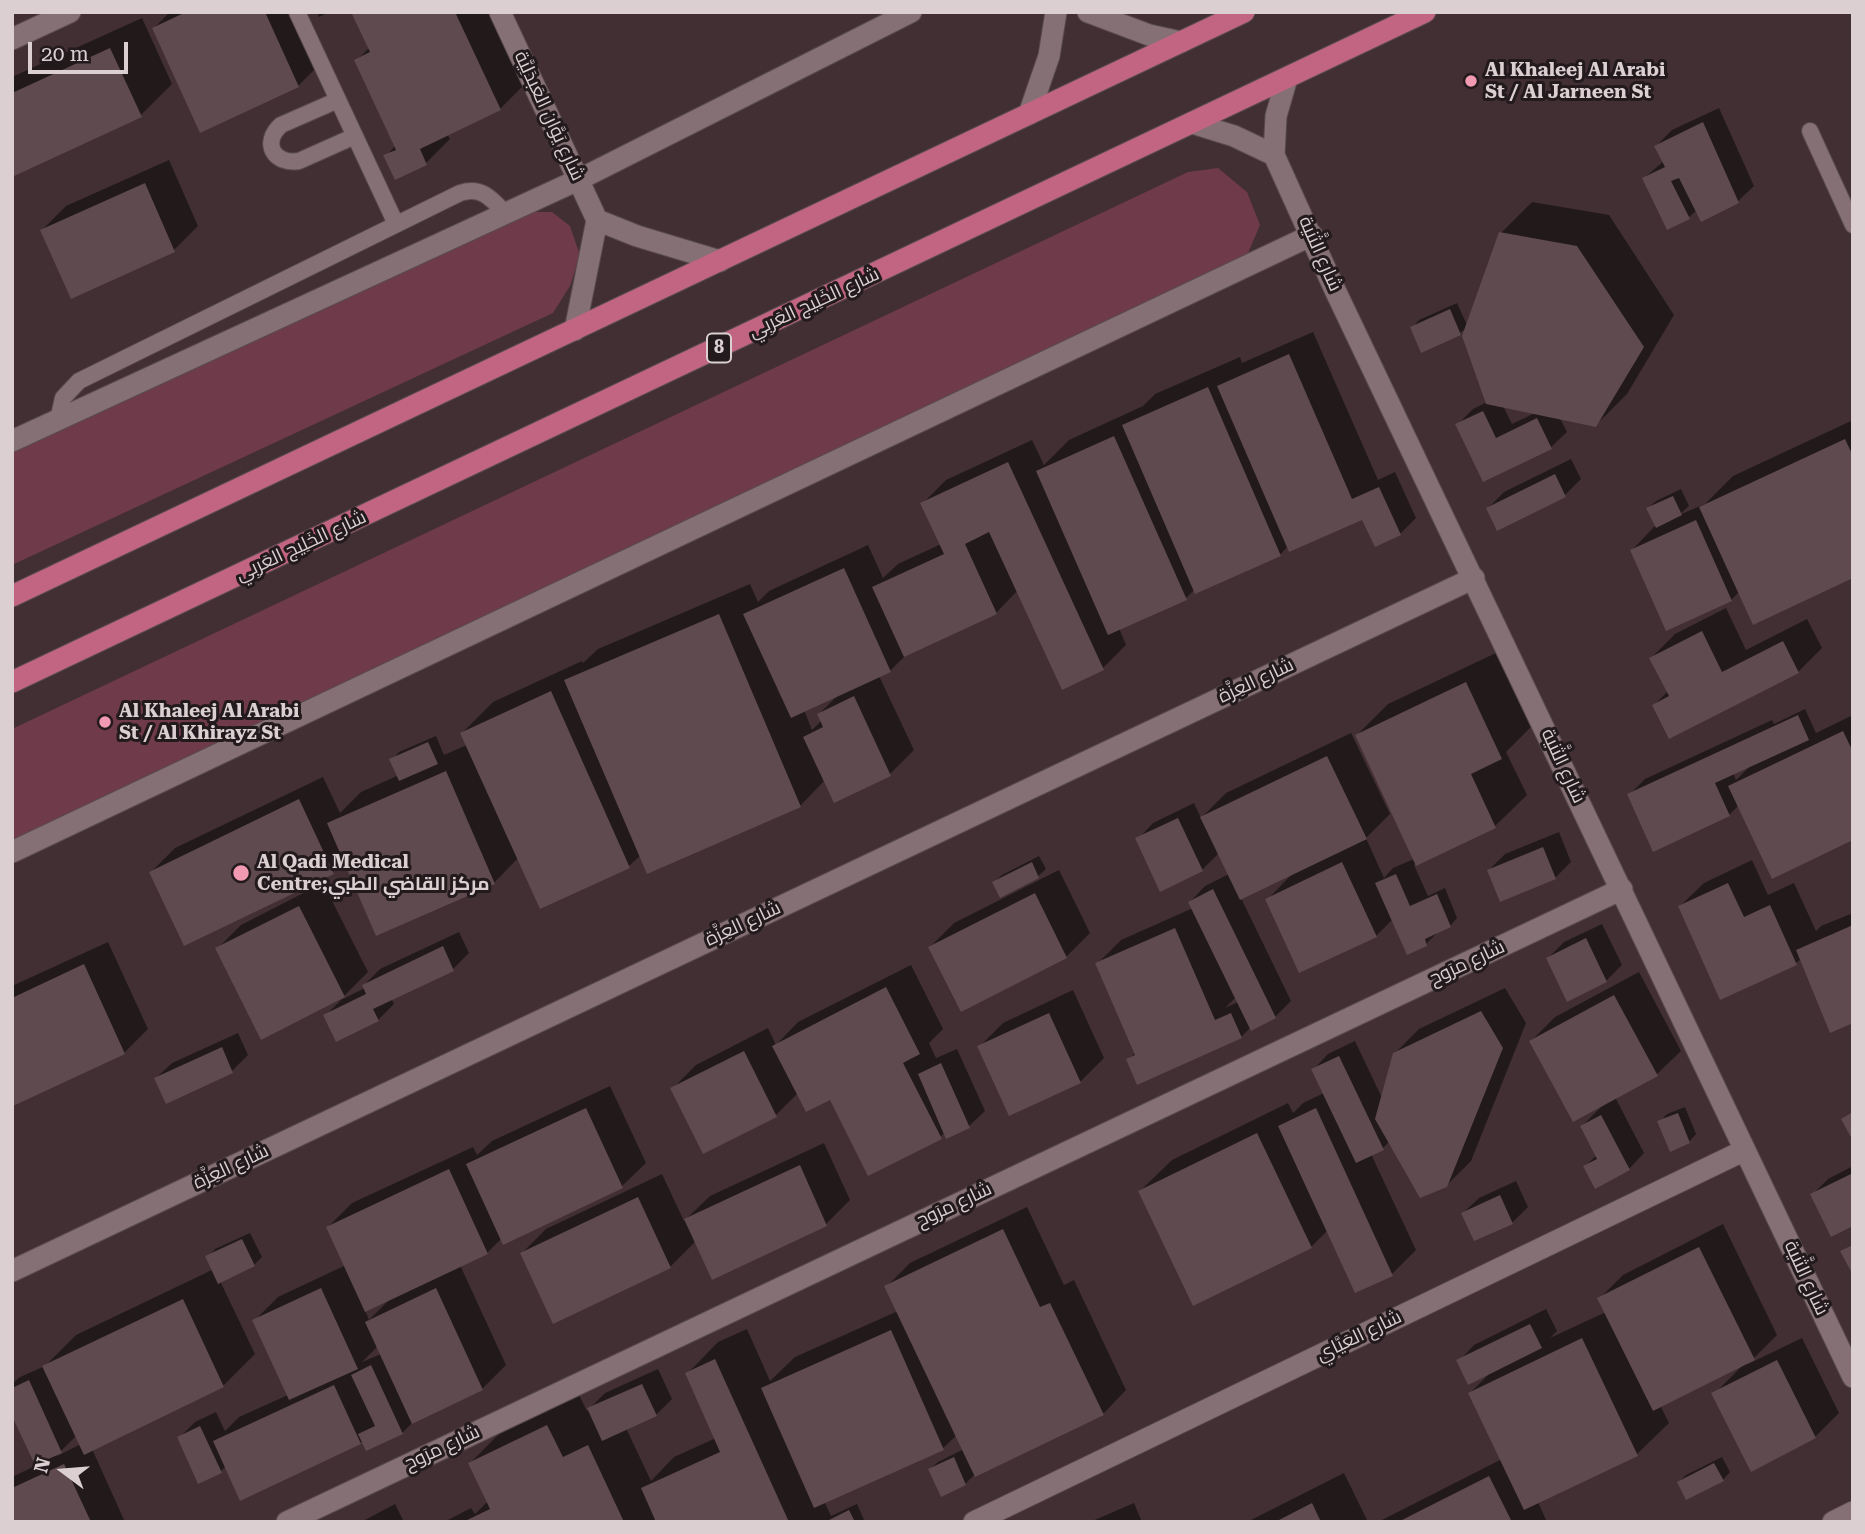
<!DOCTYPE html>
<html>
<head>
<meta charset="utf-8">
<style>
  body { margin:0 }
  #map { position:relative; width:1865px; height:1534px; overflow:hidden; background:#412f34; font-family:"Roboto Serif",serif }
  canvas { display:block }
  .frame { position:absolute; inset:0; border:14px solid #dbcfd2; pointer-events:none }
  .north { position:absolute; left:28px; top:1436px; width:70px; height:70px; -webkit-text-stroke:5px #221a1c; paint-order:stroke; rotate:286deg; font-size:19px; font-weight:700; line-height:28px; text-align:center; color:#dbcfd2 }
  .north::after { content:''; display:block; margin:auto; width:24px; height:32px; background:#dbcfd2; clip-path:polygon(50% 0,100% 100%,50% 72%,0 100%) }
  .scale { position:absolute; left:28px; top:42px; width:100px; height:32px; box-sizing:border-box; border:4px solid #dbcfd2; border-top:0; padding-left:9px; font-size:21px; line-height:24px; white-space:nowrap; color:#dbcfd2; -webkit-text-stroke:5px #221a1c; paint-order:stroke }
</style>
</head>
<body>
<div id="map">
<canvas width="1865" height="1534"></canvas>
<div class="frame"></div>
<div class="north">N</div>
<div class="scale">20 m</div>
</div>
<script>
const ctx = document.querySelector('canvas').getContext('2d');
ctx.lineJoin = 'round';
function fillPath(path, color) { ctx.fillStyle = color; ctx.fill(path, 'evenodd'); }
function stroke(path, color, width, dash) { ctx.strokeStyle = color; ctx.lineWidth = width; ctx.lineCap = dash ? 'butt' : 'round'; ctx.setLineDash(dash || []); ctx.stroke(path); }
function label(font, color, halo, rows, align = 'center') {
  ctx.font = font + ' "Roboto Serif",Cairo,serif'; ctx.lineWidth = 6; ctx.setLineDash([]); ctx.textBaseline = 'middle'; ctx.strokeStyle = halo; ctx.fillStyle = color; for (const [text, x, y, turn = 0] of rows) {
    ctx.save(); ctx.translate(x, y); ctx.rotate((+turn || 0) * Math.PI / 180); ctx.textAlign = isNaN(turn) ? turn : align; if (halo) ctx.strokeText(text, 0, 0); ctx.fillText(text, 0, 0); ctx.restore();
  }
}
fillPath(new Path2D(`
  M1218,168L1247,192L1260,225L1245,260L12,849V729L1188,172Z
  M522,212H552L570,226L580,255L570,286L553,313L12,565V451Z`), '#6f3a49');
fillPath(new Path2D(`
  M170,12H299L322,62L298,86L154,28Z
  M317,12H329L319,17Z
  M353,12H490L524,85L500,109L447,134L450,139L426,163L386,156L396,145L356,61L370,47Z
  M142,18L172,84L140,116L12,175V77Z
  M1719,108L1754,186L1738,201L1697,210L1689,217L1644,178L1664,161L1656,146L1672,130Z
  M169,160L198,226L174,250L42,230L66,206Z
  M1532,202L1609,215L1674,315L1627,394L1596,425L1560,418L1567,432L1551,447L1484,480L1457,425L1473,409L1487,402L1467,327L1460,333L1422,350L1412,328L1419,320L1457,303L1467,325L1501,233ZM1503,406L1535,413L1512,424Z
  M1313,332L1378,480L1395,472L1416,518L1400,534L1363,516L1288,546L1280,555L1195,589L1186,598L1119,628L1126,645L1103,668L1018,590L996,613L908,653L890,671L879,676L914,750L890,774L825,780L800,806L641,855L629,866L540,907L518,858L494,883L345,860L333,872H151L175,848L323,777L340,813L361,792L399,775L392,760L399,752L436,736L444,755L467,745L462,733L493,702L582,661L583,663L598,649L750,584L758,602L769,591L868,545L883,578L898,564L941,544L922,504L946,480L1032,440L1044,465L1069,440L1143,406L1155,394L1240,357L1242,363ZM837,696L819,714L822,720L812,730L804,710Z
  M1853,420V576L1740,591L1731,600L1632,550L1656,525L1648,508L1656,501L1681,489L1689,506L1679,515L1705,504L1733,476Z
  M1571,459L1581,479L1565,495L1488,508L1504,492Z
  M1726,608L1746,650L1807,619L1822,648L1798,672L1654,705L1668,691L1651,658L1675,634Z
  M1498,652L1532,726L1506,752L1527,795L1495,826L1414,865L1428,896L1445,888L1457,918L1450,926L1440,930L1426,944L1393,919L1376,936L1267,900L1293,873L1241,898L1291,1001L1275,1017L1251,1027L1241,1037L1128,1060L1135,1053L1097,964L1121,940L1193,908L1190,902L1205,886L1229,874L1219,853L1202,870L1138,839L1153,823L1194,803L1201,818L1226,793L1351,733L1390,814L1366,838L1384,878L1393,868L1414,859L1357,735L1388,704ZM1236,997L1238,1002L1225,1008Z
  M1805,709L1816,733L1853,715V838L1739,805L1729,815L1629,795L1645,779L1772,720L1774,724ZM1751,765L1736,780L1733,773Z
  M1559,832L1571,862L1555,878L1489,870L1505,854Z
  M1039,856L1046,869L1038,876L1001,895L994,882L1002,875Z
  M1752,860L1768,895L1794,883L1816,931L1821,926L1853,913V1021L1801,959L1796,963L1721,998L1680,906L1704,883Z
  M1059,870L1090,933L1066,957L930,947L954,923Z
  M323,883L368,972L344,996L217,949L241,925Z
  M1602,924L1622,965L1606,981L1548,958L1564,942Z
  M459,932L469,953L453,969L391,998L394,1004L378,1020L325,1016L341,1000L365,988L364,985L380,969Z
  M108,942L148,1029L124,1053L14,1104L12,986Z
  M911,965L943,1029L929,1043L936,1058L957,1049L985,1111L969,1126L945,1132L940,1137L831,1098L798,1093L776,1115L672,1089L696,1065L768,1028L776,1045L798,1022Z
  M1639,972L1681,1051L1657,1074L1615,1097L1644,1153L1629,1169L1585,1166L1597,1155L1582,1126L1603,1105L1531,1041L1555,1017Z
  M1505,988L1526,1023L1471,1161L1446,1186L1390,1141L1383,1148L1371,1154L1416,1250L1392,1274L1328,1230L1311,1247L1140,1191L1172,1160L1288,1103L1293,1113L1303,1103L1324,1093L1313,1070L1328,1054L1355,1041L1382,1098L1395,1053L1419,1029Z
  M1073,990L1104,1058L1080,1082L979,1047L1003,1023Z
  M238,1033L248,1055L232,1071L156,1078L172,1063Z
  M610,1086L646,1163L622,1186L502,1238L487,1253L460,1265L506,1365L482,1389L413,1422L402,1433L363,1440L360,1443L226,1466L221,1471L179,1438L195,1422L216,1412L225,1431L239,1417L288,1395L254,1321L278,1297L346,1265L328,1227L352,1203L473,1147L477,1155L492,1141ZM391,1298L369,1320L365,1310ZM378,1346L381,1354L362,1362Z
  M1685,1107L1696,1134L1689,1142L1660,1122L1667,1114Z
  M824,1143L850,1200L826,1224L713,1277L696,1241L670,1267L522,1253L546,1229L662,1174L684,1221L710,1196Z
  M1853,1166V1225L1812,1195L1828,1179Z
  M1516,1181L1528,1207L1512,1223L1463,1213L1479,1198Z
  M1027,1207L1064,1285L1074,1280L1126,1390L1103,1414L975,1474L965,1484L930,1469L938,1462L964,1449L957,1435L943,1448L824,1501L831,1516L857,1504L865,1522H444L471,1508L475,1514L488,1501L470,1463L501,1432L579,1395L587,1411L605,1393L658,1369L672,1399L656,1415L626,1428L651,1481L674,1457L716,1438L687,1374L718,1342L747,1329L770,1381L795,1357L898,1311L886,1287L910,1263Z
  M1723,1224L1777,1335L1748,1364L1802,1338L1839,1413L1815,1437L1714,1394L1743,1365L1660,1405L1669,1423L1637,1454L1538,1502L1547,1522H1378L1502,1459L1470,1393L1490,1373L1459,1361L1474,1345L1546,1309L1557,1331L1550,1338L1606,1312L1599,1299L1623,1275Z
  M250,1233L262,1257L254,1265L220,1281L255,1354L223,1386L92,1449L125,1522H12V1477L37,1465L12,1411V1384L20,1377L45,1366L76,1335L214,1269L208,1257L215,1249ZM77,1435L81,1444L57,1456V1455Z
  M1722,1457L1730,1472L1723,1480L1679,1482L1686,1475Z
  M1344,1473L1368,1522H1247Z
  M1134,1503L1142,1522H1090Z
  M395,1504L404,1522H361Z`), '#0007');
fillPath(new Path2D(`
  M186,12H265L299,87L200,133L152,28Z
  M351,12H455L501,110L420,149L427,165L395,180L383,155L396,150L354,60L370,52Z
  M110,48L142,117L12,177V93Z
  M1703,122L1739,203L1701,222L1679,178L1671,181L1690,219L1667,230L1642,178L1665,167L1654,146Z
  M145,183L175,252L71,299L40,230Z
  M1499,232L1577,246L1644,347L1596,427L1486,404L1462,336Z
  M1450,309L1461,335L1421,353L1410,327Z
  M1289,354L1352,499L1379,487L1401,535L1375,547L1362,520L1289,552L1217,386Z
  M1208,387L1281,556L1195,594L1122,425Z
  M1483,411L1496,438L1537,418L1552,449L1483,482L1455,424Z
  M1114,436L1187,600L1108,635L1036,471Z
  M1845,439L1853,456V578L1753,625L1699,507Z
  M1008,462L1104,670L1062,690L989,532L965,544L997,614L904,657L872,587L944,554L920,503Z
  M1555,474L1566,497L1497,531L1486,508Z
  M1673,496L1682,515L1656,528L1646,508Z
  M1696,520L1732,601L1666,631L1630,550Z
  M844,568L891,672L791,718L743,614Z
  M719,614L801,807L647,874L564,680Z
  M1702,631L1722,672L1783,641L1799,673L1669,739L1652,705L1669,696L1649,658Z
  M1466,682L1502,759L1471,774L1496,828L1416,866L1355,735Z
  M551,691L630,868L540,909L460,733Z
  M854,696L891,776L834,803L803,737L823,727L817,714Z
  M1798,715L1809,740L1715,783L1730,816L1653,852L1627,794Z
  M1843,731L1853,752V840L1772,879L1728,786Z
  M428,742L438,764L399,781L389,759Z
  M1327,756L1367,839L1240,900L1200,817Z
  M446,771L495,884L376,936L327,823Z
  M299,799L334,874L184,946L149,872Z
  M1178,818L1203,871L1160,892L1135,838Z
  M1543,847L1556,879L1500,902L1487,870Z
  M1032,862L1039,878L1000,898L992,882Z
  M1342,862L1377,937L1299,973L1265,899Z
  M1396,874L1410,906L1437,894L1451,927L1425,939L1427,946L1407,955L1375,883Z
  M1728,883L1744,917L1770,905L1797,965L1720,1000L1678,906Z
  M1213,889L1276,1018L1251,1031L1188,902Z
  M1035,893L1067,958L961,1012L928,947Z
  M299,906L345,997L261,1040L215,948Z
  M1853,925V1023L1830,1033L1796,950Z
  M1175,928L1215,1020L1231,1013L1242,1038L1137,1085L1126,1059L1135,1055L1095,963Z
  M1586,938L1607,982L1567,1002L1546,958Z
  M443,946L454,971L373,1009L379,1021L336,1042L323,1015L366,994L362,985Z
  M84,964L125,1054L13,1106L12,998Z
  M886,987L920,1054L903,1063L942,1139L868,1176L830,1100L806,1112L772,1046Z
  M1614,995L1658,1076L1573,1122L1529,1041Z
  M1481,1011L1503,1048L1447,1187L1420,1198L1375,1119L1393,1053Z
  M1049,1013L1081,1083L1009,1116L977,1046Z
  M222,1047L233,1073L166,1104L154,1078Z
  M744,1051L777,1117L703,1154L670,1088Z
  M1339,1056L1384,1150L1356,1163L1311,1069Z
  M941,1063L970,1128L946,1139L918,1074Z
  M586,1108L623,1188L503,1245L466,1164Z
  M1316,1108L1393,1276L1355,1293L1278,1126Z
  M1853,1112V1141L1841,1119Z
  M1678,1113L1690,1143L1670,1152L1657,1121Z
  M1601,1115L1630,1170L1595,1189L1583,1166L1597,1159L1580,1126Z
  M1257,1133L1312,1248L1193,1306L1138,1191Z
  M800,1165L827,1226L712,1280L684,1219Z
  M449,1169L488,1254L365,1312L326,1227Z
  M1853,1173V1226L1831,1237L1810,1194Z
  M1500,1195L1513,1224L1474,1241L1461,1213Z
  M638,1197L671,1268L553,1324L520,1253Z
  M1003,1229L1040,1307L1050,1303L1104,1415L975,1477L884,1286Z
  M242,1239L255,1266L218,1284L205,1256Z
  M1853,1245V1275L1840,1251Z
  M1699,1247L1755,1360L1653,1411L1597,1298Z
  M321,1288L358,1369L289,1400L252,1320Z
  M436,1288L483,1390L412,1424L365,1322Z
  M183,1299L224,1387L84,1455L42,1366Z
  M1530,1324L1542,1348L1468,1385L1456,1360Z
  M891,1330L944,1450L814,1508L761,1388Z
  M1582,1338L1638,1456L1524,1510L1468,1393Z
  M715,1359L789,1522H656L641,1488L720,1452L685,1373Z
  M1777,1360L1816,1438L1751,1472L1711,1393Z
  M371,1365L403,1434L366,1451L358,1434L375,1426L351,1375Z
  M29,1380L62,1453L35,1465L12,1416V1388Z
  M642,1384L657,1416L602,1441L587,1408Z
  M334,1385L361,1444L240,1501L213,1441Z
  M547,1425L563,1457L588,1445L624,1522H463L490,1509L468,1463Z
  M200,1426L222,1473L198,1484L177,1437Z
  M954,1457L966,1485L941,1497L928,1469Z
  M1714,1463L1724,1481L1686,1500L1677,1482Z
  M64,1464L91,1522H12V1488Z
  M1489,1476L1512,1522H1398Z
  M1312,1503L1321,1522H1275Z
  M849,1510L855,1522H825Z`), '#5e4a4f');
const service = new Path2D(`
  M297,12L396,224
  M338,100L281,125C261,143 274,165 299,161L355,136
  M1810,131L1853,225
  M58,420L63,398L79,381L460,193C481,186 491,198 505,213`);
const minor = new Path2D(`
  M500,12L597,220L575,330
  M1088,12L1149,35L1181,42
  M12,39L70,12
  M1287,78L1276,116L1274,155L1335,290L1853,1377
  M1029,114L1049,56L1056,12
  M1192,123L1234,136L1274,155
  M597,220L637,236L720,261
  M12,441L580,179L911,12
  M12,852L1312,235
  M12,1271L1474,578
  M287,1522L1622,889
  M974,1522L1745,1150
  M1833,1522L1853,1512`);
const trunk = new Path2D(`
  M12,596L1244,12
  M12,682L1425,12`);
stroke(service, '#5a4b4e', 18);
stroke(minor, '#5a4b4e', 23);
stroke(trunk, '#5a4b4e', 23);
stroke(service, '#857075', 16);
stroke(minor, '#857075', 21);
stroke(trunk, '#c26582', 21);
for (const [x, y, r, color] of [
  [1471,81,7,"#f19ab2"],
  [105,722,7,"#f19ab2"],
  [241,873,9,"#f19ab2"]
]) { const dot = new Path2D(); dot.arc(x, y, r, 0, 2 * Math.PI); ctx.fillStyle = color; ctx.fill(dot); stroke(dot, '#221a1c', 2.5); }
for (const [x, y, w] of [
  [719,348,24]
]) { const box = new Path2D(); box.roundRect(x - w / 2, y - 14.5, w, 29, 5); ctx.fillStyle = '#221a1c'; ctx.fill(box); stroke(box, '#dbcfd2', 2); }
label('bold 18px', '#dbcfd2', null, [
  ["8",719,348]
]);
label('bold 19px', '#dbcfd2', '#221a1c', [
  ["Al Khaleej Al Arabi",1485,70],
  ["St / Al Jarneen St",1485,92],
  ["Al Khaleej Al Arabi",119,711],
  ["St / Al Khirayz St",119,733],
  ["Al Qadi Medical",257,862],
  ["Centre;مركز القاضي الطبي",257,884]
], 'left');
label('19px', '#dbcfd2', '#221a1c', [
  ["شارع يَوَّان العَبدَلِيَّة",549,116,65],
  ["شارع الثَّنية",1320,254,66],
  ["شارع الخَلِيج العَربِي",814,303,-25],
  ["شارع الخَلِيج العَربِي",301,546,-25],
  ["شارع العِزَّة",1256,681,-25],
  ["شارع الثَّنية",1563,766,65],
  ["شارع العِزَّة",743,924,-25],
  ["شارع مرَوح",1467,963,-25],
  ["شارع العِزَّة",231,1167,-25],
  ["شارع مرَوح",954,1205,-25],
  ["شارع الثَّنية",1806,1278,65],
  ["شارع العَيَّاي",1359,1336,-26],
  ["شارع مرَوح",442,1448,-25]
]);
</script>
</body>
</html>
